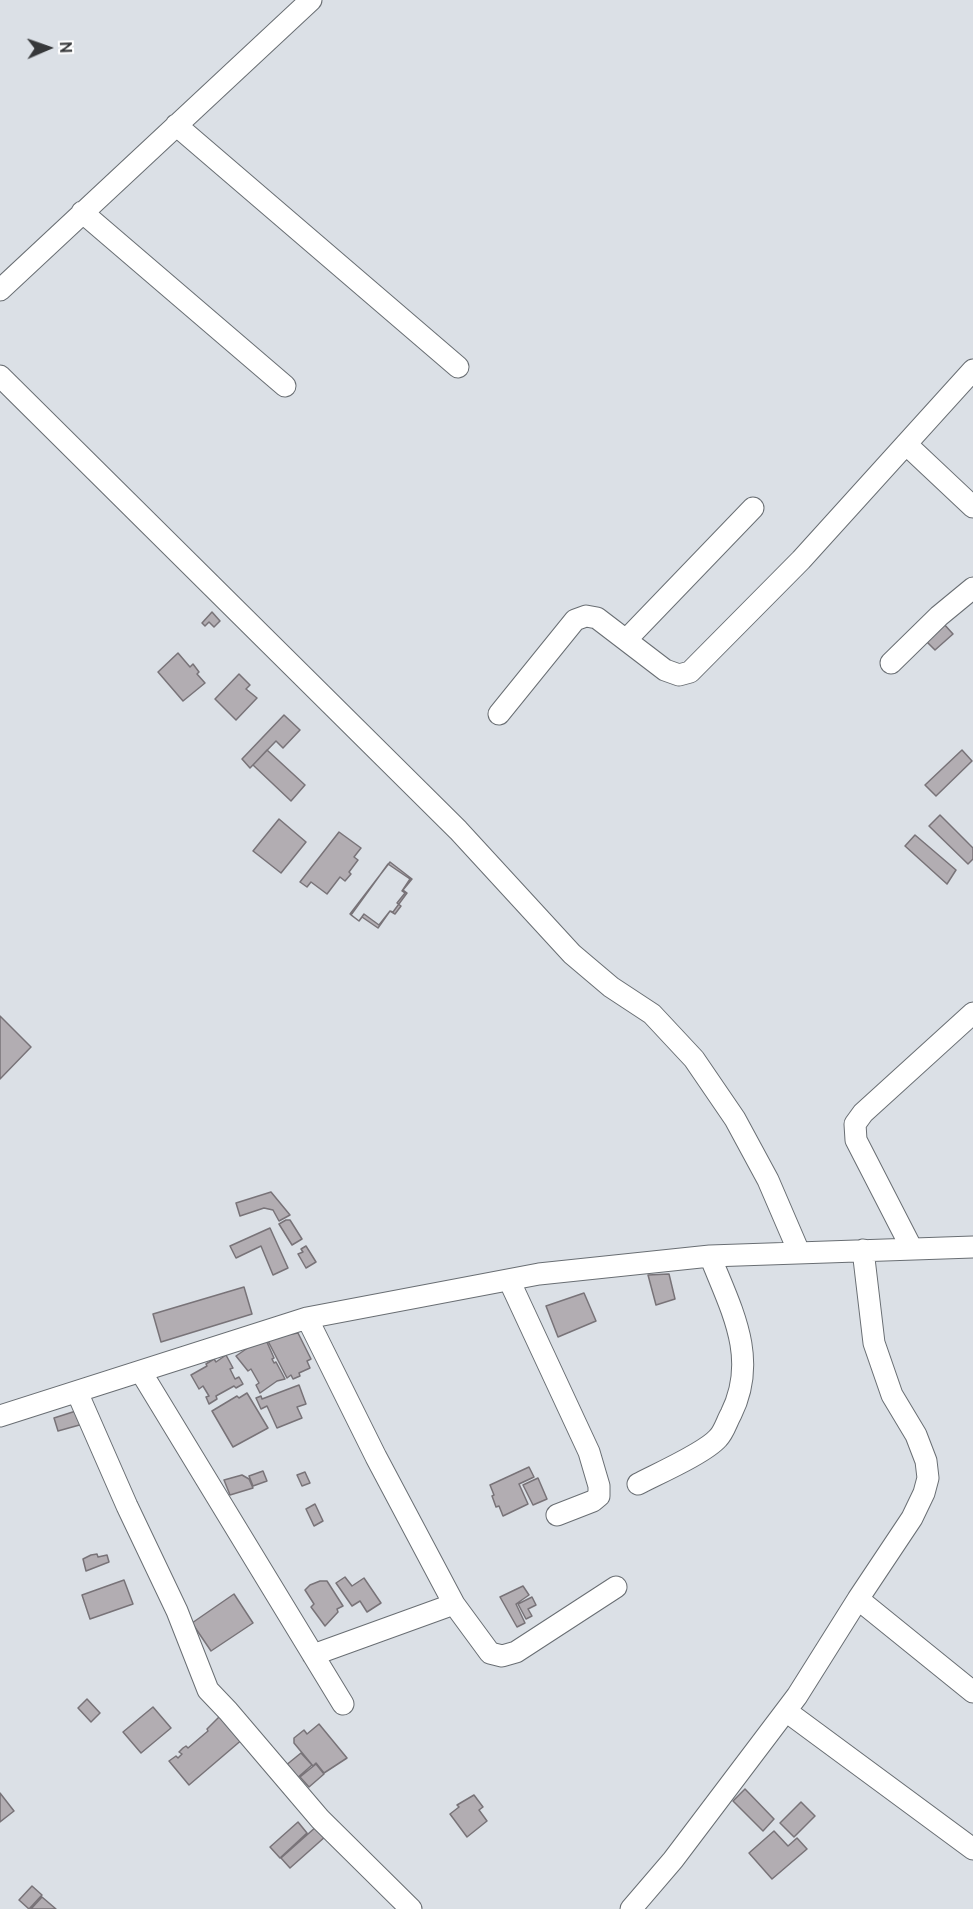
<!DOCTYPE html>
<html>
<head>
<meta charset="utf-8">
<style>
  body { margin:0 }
  #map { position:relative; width:973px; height:1909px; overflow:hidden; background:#dbe0e6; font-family:Ubuntu,sans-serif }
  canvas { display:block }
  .north { position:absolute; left:18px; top:18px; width:60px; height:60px; -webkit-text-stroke:4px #fff; paint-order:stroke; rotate:88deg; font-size:16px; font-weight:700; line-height:24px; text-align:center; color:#36383a }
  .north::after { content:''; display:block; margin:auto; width:21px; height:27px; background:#36383a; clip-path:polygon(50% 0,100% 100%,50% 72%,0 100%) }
</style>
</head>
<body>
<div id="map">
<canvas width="973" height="1909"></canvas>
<div class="north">N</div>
</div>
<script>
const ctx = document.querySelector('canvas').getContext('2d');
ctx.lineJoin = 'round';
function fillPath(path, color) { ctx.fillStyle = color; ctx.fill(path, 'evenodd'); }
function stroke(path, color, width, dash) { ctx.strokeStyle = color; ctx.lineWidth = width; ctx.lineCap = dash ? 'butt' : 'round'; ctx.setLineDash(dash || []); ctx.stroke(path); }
const building = new Path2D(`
  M212,612L220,621L214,627L209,622L205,626L202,623Z
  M943,623L953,634L935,650L925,640Z
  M178,653L190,667L193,664L199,672L197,674L205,683L183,701L158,672Z
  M239,674L250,685L246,689L257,698L236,720L215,699Z
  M284,715L300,730L283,748L276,741L250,768L242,759Z
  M267,750L305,785L291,801L253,765Z
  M962,750L972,761L936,796L925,785Z
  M940,815L973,848V859L968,864L929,826Z
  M279,819L306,842L281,873L253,851Z
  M339,832L361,848L354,857L358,860L349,872L351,874L345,881L340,877L327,894L311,882L307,887L300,882Z
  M915,835L956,870L947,884L905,846Z
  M390,862L412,879L403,890L407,893L393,912L390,911L379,925L364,914L359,921L350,914Z
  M388,864L410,879L402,891L405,893L397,903L401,906L395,914L390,911L378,928L362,917L359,921L351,915Z
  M0,1016L31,1047L0,1079Z
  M271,1192L290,1215L279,1221L273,1210L264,1208L240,1216L236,1203Z
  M286,1220H290L302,1239L292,1245L279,1224Z
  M270,1228L288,1268L273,1275L261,1246L236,1258L230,1246Z
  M306,1246L316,1262L306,1268L298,1254L303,1252L301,1249Z
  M669,1274L675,1299L656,1305L648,1275Z
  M244,1287L252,1314L161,1342L153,1314Z
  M584,1293L596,1321L558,1337L546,1306Z
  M298,1333L311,1359L307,1361L310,1368L299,1373L300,1376L293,1379L291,1375L287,1378L268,1341L285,1335Z
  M266,1340L274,1358L272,1359L274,1363L276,1362L285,1379L277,1381L260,1393L256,1385L259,1383L251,1369L248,1371L236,1356L249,1347Z
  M226,1355L233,1368L230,1369L235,1379L239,1377L243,1384L236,1388L234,1386L216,1396L217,1399L209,1404L206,1397L209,1396L203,1386L199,1389L191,1375L207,1366L206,1364L214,1359L216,1362Z
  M299,1385L306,1404L297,1407L302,1418L277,1428L267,1406L261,1409L256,1398L261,1396L262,1399Z
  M247,1393L268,1428L233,1447L212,1411L237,1396L239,1398Z
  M79,1410L83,1424L58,1431L54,1418Z
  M529,1467L534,1477L519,1484L528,1504L503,1516L499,1506L496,1507L492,1496L494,1495L490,1485Z
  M263,1471L267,1481L253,1486L249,1476Z
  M305,1472L310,1483L302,1486L297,1475Z
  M242,1475L249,1479L253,1488L230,1495L224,1480Z
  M538,1478L547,1499L533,1505L523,1485Z
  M315,1504L323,1521L314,1526L306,1509Z
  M97,1554L98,1557L107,1555L109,1562L86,1571L83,1559L91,1555Z
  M345,1577L352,1586L364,1578L381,1603L367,1612L360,1601L352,1606L336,1583Z
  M124,1580L133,1604L90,1619L82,1595Z
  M320,1581H327L343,1606L337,1609L338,1612L325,1626L311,1607L314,1604L305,1590L310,1585Z
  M523,1586L529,1595L516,1604L525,1623L517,1627L500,1597Z
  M234,1594L253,1623L211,1651L192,1623Z
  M532,1597L536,1605L528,1609L532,1616L526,1619L518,1604Z
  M87,1699L100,1713L91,1722L78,1708Z
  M153,1707L171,1728L141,1753L123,1732Z
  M223,1713L244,1738L189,1785L169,1761L176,1756L178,1758L182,1754L179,1752L183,1748L186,1746L188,1748L208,1731L207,1729Z
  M319,1724L347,1758L324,1773L316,1763L313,1766L294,1743V1738L304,1730L307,1734Z
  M301,1753L312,1765L296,1779L285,1766Z
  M316,1764L324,1774L309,1787L300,1777Z
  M745,1789L774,1819L763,1831L733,1801Z
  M0,1793L14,1811L0,1822Z
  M474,1795L483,1807L479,1810L487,1821L467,1837L450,1814L459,1807L457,1805Z
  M801,1802L815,1816L794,1837L780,1823Z
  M298,1822L307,1833L280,1858L270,1847Z
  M317,1826L326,1836L290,1868L281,1858Z
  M774,1831L788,1846L797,1838L807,1849L772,1879L749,1853Z
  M32,1886L42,1895L29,1909L19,1900Z
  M42,1897L56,1909H31Z`);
fillPath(building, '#b2adb2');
stroke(building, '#787378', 1.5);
const minor = new Path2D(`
  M176,125L458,367
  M82,212L285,386
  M0,290L311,0
  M0,376L458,830L572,954L611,987L652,1014L694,1059L735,1119L768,1180L799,1252
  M906,444L973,507
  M626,640L753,508
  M891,663L939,616L973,588
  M499,714L575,620L586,616L597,618L665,670L679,675L690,672L801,560L973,370
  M912,1249L856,1140L855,1124L863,1113L973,1013
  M509,1280L589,1452L599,1486V1496L593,1501L557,1515
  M307,1318L376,1457L454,1604L490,1653L502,1656L516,1652L616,1587
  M141,1372L343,1704
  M77,1392L127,1506L177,1611L208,1690L228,1711L320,1819L411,1909
  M0,1416L307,1318L539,1274L710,1256L973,1247
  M638,1484C657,1474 705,1453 718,1438C724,1432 727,1421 731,1414C759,1358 731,1309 710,1256
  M858,1599L973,1692
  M313,1655L454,1604
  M786,1711L973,1849
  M631,1909L673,1860L797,1696L858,1599L912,1518L924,1493L928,1478L926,1461L916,1435L892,1395L874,1343L863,1250`);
stroke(minor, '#696e73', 23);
stroke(minor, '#fff', 21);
</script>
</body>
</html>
